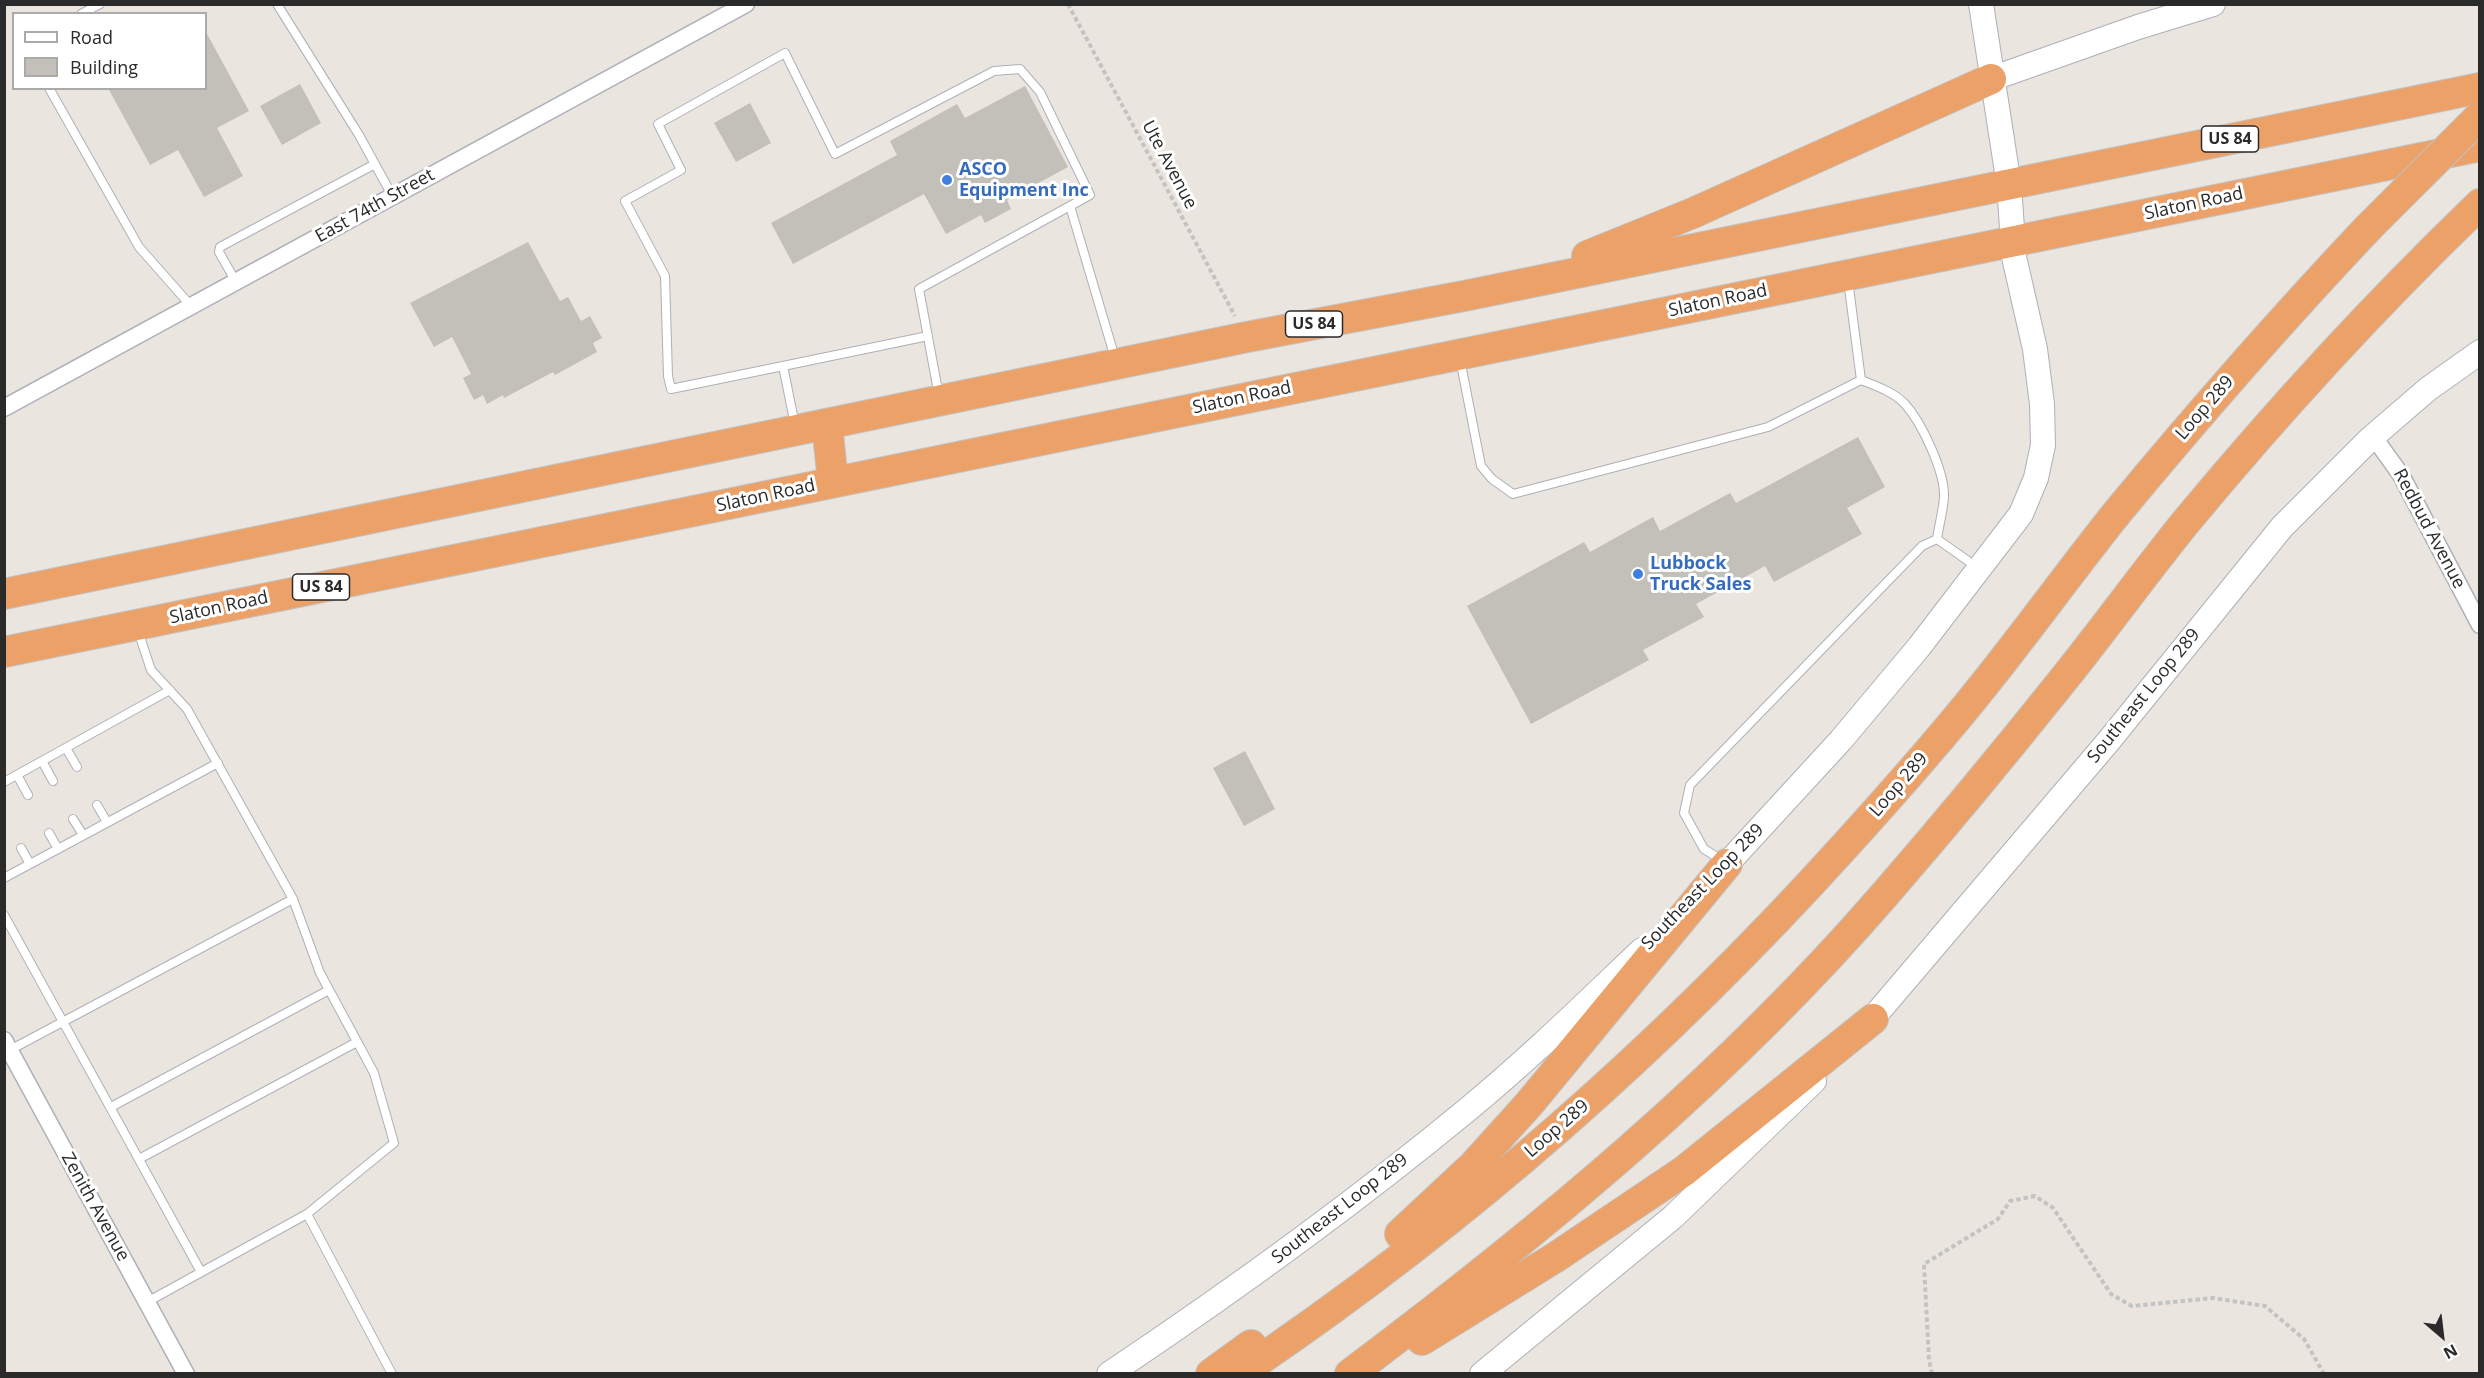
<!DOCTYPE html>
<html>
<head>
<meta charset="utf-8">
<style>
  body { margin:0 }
  #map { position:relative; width:2484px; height:1378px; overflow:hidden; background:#eae5de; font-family:"Open Sans",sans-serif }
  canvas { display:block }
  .frame { position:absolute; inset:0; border:6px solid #2a2a2a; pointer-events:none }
  .legend { position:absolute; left:12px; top:12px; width:195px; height:78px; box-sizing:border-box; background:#fff; border:2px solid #aaa; margin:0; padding:8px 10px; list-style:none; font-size:18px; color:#2a2a2a }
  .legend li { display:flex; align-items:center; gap:12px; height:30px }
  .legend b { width:30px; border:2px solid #aaa }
  .north { position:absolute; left:2412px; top:1306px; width:60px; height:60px; -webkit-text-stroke:4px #fff; paint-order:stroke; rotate:152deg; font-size:16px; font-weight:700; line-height:24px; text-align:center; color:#2a2a2a }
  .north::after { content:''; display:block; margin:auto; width:21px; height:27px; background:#2a2a2a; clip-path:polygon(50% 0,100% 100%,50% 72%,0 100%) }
</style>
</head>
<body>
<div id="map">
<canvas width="2484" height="1378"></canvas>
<div class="frame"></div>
<ul class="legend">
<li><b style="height:8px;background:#fff"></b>Road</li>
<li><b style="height:16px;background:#c3bfb9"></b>Building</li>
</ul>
<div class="north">N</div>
</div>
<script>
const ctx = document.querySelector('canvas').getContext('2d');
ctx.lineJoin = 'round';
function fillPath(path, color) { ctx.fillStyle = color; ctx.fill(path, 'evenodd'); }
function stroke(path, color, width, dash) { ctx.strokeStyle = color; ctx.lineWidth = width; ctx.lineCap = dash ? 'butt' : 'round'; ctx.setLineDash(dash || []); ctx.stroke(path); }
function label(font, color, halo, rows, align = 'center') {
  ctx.font = font + ' "Open Sans",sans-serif'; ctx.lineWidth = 6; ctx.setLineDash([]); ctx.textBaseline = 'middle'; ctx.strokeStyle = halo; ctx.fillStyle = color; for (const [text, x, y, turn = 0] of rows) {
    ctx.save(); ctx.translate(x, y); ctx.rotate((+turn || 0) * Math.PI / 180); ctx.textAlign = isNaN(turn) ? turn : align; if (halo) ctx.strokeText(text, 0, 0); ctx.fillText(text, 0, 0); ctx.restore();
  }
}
fillPath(new Path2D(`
  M206,32L249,111L217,128L243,176L204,197L178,150L150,165L108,88H206Z
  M300,84L321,123L282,145L260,106Z
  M1025,86L1068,167L1007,200L1011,209L985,223L981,215L946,234L924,194L793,264L771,223L897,155L890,141L957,104L965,118Z
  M750,103L771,143L736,162L714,123Z
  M528,242L560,301L568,297L581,321L590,316L602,338L593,343L597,352L555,375L553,372L504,398L503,395L487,404L483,395L474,400L463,378L471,374L452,337L434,347L410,303Z
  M1858,437L1885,487L1847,508L1862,534L1774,582L1765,566L1696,604L1704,617L1643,650L1649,660L1531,724L1467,606L1584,542L1590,552L1653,517L1660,531L1730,493L1736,503Z
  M1245,751L1275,809L1244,826L1213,768Z`), '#c3bfb9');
const lane = new Path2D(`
  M277,4L359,135L393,197
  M81,14L100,4
  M49,88L139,247L191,306
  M1848,280L1861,380
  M236,282L219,252L220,247L375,164
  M1460,359L1481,466L1492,479L1513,494L1768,427L1861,380C1876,386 1894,392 1905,404C1922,423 1945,472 1944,497C1943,511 1939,525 1937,539
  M783,366L928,336
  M939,396L919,289L1070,206
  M795,425L783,366L671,389L668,376L665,276L625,201L681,170L658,124L785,53L835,154L994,71L1020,69L1040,92L1090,195L1070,206L1115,358
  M138,631L151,670L187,709L293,899L320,973L374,1073L394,1143L307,1214
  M66,748L77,767
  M42,761L53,781
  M17,775L28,795
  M4,782L170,690
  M97,805L107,822
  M73,819L83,835
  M49,833L58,849
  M21,848L30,864
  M1722,860L1704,849L1684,813L1690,785L1922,546L1937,539L1978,568
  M4,878L218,763
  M4,915L201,1272
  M10,1050L293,899
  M111,1107L329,990
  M139,1159L357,1042
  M147,1302L307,1214L392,1374`);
const street = new Path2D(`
  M4,408L746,4
  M2373,436L2401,475L2480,625
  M4,1040L186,1374`);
const secondary = new Path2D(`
  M1991,79L2138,27L2213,4
  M1715,877L1841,740L1919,647L2021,514L2036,478L2043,445L2042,404L2035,349L2014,257L2009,185L1981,4
  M1861,1032L2107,743L2282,527L2370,439L2428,389L2480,352
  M1109,1374C1233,1291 1352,1205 1467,1110C1528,1060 1585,1004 1642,950
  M1482,1374L1673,1217L1814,1081`);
const highway = new Path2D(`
  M1587,256L1693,213L1991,79
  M827,424L833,482
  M4,594L1247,337L1469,295L2480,88
  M4,652L2480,146
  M1400,1234L1473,1166L1529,1104L1727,864
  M1422,1340L1556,1257L1684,1171L1873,1019
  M1211,1374L1251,1345
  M1239,1374C1462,1224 1664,1046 1844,847C1893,793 1942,738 1987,681C2031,626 2072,569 2116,514C2197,416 2281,320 2368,228
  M1350,1374C1542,1230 1729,1075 1886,893C1945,825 2003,755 2059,685C2102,632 2142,576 2185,523C2277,412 2376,304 2480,204`);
stroke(lane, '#aeb0b9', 10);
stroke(street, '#aeb0b9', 19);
stroke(secondary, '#aeb0b9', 26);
stroke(highway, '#c3c3c3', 32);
stroke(new Path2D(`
  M1068,4L1235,316
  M1932,1374L1929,1360L1924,1264L1998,1219L2010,1201L2035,1196L2053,1208L2111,1294L2132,1306L2213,1298L2265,1306L2304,1339L2324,1374`), '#c3c3c3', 4, [4.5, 3]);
stroke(lane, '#fff', 8);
stroke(street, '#fff', 16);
stroke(secondary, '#fff', 24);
stroke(highway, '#eba168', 30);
const highwayBridge = new Path2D(`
  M2368,228L2480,116`);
stroke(highwayBridge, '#c3c3c3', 32, []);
stroke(highwayBridge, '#eba168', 30);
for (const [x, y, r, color] of [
  [947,180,6,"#3f7fe0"],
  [1638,574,6,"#3f7fe0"]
]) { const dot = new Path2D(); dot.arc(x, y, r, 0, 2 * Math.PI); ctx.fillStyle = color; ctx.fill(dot); stroke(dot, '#fff', 2); }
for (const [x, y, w] of [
  [2230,139,57],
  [1314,324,57],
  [321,587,57]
]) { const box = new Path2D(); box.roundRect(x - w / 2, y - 13, w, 26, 4.5); ctx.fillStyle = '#fff'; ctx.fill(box); stroke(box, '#2a2a2a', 1.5); }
label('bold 16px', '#2a2a2a', null, [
  ["US 84",2230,139],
  ["US 84",1314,324],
  ["US 84",321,587]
]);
label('18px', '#2a2a2a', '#fff', [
  ["Ute Avenue",1169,165,62],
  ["Slaton Road",2194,204,-12],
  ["East 74th Street",375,206,-29],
  ["Slaton Road",1718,301,-12],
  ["Slaton Road",1242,398,-12],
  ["Loop 289",2205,408,-49],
  ["Slaton Road",766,496,-12],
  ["Redbud Avenue",2429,529,62],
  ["Slaton Road",219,608,-12],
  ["Southeast Loop 289",2144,696,-51],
  ["Loop 289",1899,785,-49],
  ["Southeast Loop 289",1703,887,-46],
  ["Loop 289",1557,1129,-41],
  ["Zenith Avenue",95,1207,61],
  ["Southeast Loop 289",1340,1209,-38]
]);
label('bold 18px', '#366cbe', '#fff', [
  ["ASCO",959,170],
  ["Equipment Inc",959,191],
  ["Lubbock",1650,564],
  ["Truck Sales",1650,585]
], 'left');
</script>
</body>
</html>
